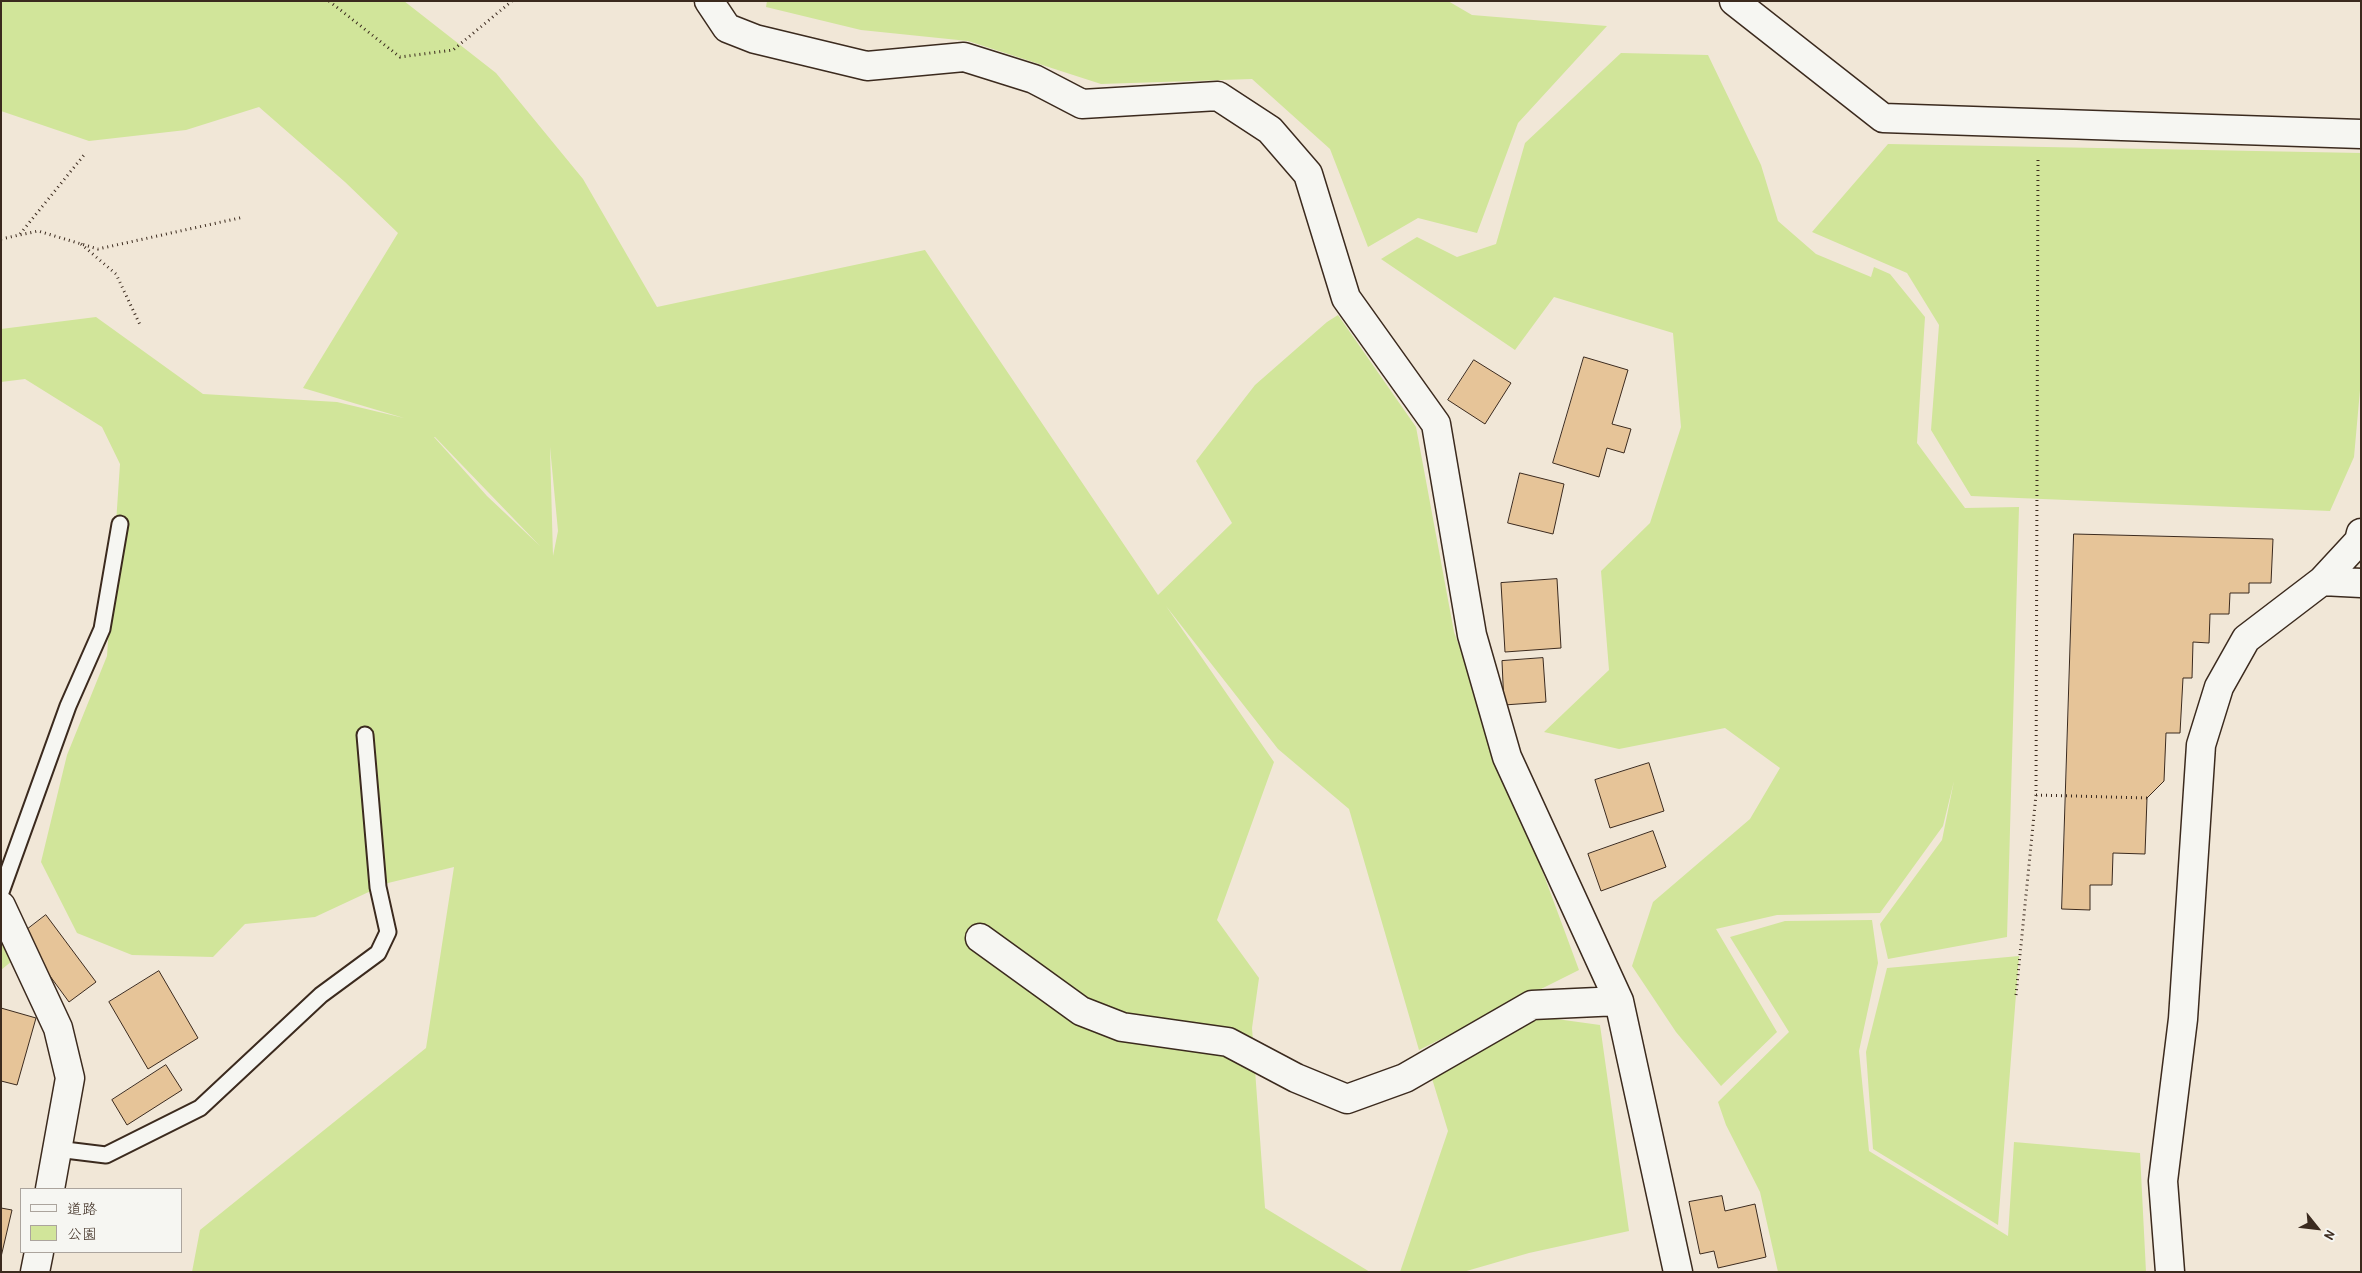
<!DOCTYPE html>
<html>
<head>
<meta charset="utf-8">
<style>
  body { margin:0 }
  #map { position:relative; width:2362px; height:1273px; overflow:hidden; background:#f1e7d7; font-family:"Patrick Hand","Klee One",sans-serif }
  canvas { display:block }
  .frame { position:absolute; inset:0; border:2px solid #3b2a1e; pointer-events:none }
  .legend { position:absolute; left:20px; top:1188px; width:162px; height:65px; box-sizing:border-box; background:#f6f6f2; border:1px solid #aba49d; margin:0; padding:6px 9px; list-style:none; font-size:15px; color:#3b2a1e }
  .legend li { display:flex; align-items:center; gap:10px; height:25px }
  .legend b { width:25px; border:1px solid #aba49d }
  .north { position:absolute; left:2292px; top:1203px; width:50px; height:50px; -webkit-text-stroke:4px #f6f6f2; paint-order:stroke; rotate:119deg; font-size:14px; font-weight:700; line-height:20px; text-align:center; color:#3b2a1e }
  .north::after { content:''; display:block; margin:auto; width:18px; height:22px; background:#3b2a1e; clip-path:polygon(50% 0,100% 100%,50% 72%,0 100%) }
</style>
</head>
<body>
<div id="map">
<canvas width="2362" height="1273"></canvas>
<div class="frame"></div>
<ul class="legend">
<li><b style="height:6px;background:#f6f6f2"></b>道路</li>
<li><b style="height:14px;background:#d1e59a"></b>公園</li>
</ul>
<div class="north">N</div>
</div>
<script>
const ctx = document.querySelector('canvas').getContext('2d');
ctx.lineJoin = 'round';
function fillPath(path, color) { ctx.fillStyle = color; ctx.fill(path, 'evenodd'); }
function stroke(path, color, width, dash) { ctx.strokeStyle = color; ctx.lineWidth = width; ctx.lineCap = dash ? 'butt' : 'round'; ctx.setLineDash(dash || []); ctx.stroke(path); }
fillPath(new Path2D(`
  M1,1H404L496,73L583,179L657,307L925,250L1158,595L1232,523L1196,461L1255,385L1327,322L1338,315L1416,427L1454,632L1579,970L1419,1050L1349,809L1278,749L1166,606L1274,762L1217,920L1259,978L1252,1028L1265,1208L1370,1272H192L200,1230L426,1048L454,867L388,883L315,917L245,924L213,957L132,955L77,933L41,862L67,755L107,656L120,464L102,427L25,379L1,382V329L96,317L203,394L337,402L404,418L303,388L398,233L345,182L259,107L186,130L89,141L1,111ZM434,437H435L540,546L487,496ZM550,447L558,531L553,556L550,448Z
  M767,1H1448L1472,15L1607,26L1518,123L1477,233L1418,218L1368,247L1330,149L1252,79L1101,84L968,41L861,30L766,7Z
  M1621,53L1708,55L1761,165L1778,221L1816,254L1871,277L1874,267L1890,274L1925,317L1917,443L1965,508L2019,507L2007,937L1888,959L1880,924L1942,840L1954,781L1943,826L1880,913L1777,915L1716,929L1777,1032L1721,1086L1676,1032L1632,966L1653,902L1750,819L1780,768L1725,728L1619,749L1544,732L1609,670L1601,571L1650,523L1681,427L1673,333L1554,297L1515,350L1381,259L1417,237L1457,257L1496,244L1525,143Z
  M1888,144L2361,153V379L2354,457L2330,511L1971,496L1931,430L1939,325L1907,273L1812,232Z
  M1872,920L1878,963L1859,1051L1869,1151L2008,1236L2014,1142L2140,1153L2146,1272H1778L1760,1192L1726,1125L1718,1102L1789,1032L1730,937L1785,921Z
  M1,944L23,952L1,970Z
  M2019,956L1998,1225L1873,1149L1866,1052L1887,968Z
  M1542,1017L1600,1025L1629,1231L1529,1253L1463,1272H1400L1448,1131L1430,1072Z`), '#d1e59a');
const building = new Path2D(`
  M1584,357L1628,370L1612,424L1631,429L1624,453L1607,448L1599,477L1553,463Z
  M1474,360L1511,383L1485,424L1448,400Z
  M1520,473L1564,484L1553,534L1508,523Z
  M2074,534L2273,539L2271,583H2249V593H2230L2229,614H2210L2209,643L2193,642L2192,678H2183L2180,733H2166L2164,781L2147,798L2145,854L2113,853L2112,885H2090V910L2062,909Z
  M1557,579L1561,648L1505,652L1501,583Z
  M1543,658L1546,702L1504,705L1502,661Z
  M1649,763L1664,811L1610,828L1595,780Z
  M1653,831L1666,867L1601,891L1588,854Z
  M46,915L96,982L69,1002L20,935Z
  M159,971L198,1038L148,1069L109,1002Z
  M1,1008L36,1018L17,1085L1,1081Z
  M166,1065L182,1090L127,1125L112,1100Z
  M1722,1196L1725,1211L1755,1204L1766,1257L1718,1268L1714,1251L1700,1254L1689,1202Z
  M1,1208L12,1210L1,1257Z`);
fillPath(building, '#e6c498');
stroke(building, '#3b2a1e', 1);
const service = new Path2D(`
  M1,892L68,706L102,629L120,524
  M57,1149L106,1155L200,1108L321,995L378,953L388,932L378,887L365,735`);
const minor = new Path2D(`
  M709,1L727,28L755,39L867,66L964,57L1034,79L1082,104L1218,96L1270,130L1308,174L1346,298L1436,424L1472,635L1507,757L1619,1001L1678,1272
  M1734,1L1883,118L2361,134
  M2322,581L2361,583
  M1,906L58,1028L70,1078L50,1189
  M980,938L1081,1011L1122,1027L1228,1042L1296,1078L1347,1099L1405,1078L1532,1005L1619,1001
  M35,1272L39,1252
  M2170,1272L2163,1181L2183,1019L2201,745L2219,687L2246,639L2322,581L2359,541L2361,533`);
stroke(service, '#3b2a1e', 19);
stroke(minor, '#3b2a1e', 31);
stroke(new Path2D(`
  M329,1L400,57L453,50L512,1
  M20,234L84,155
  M1,239L38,231L98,249L244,217
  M81,244L116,274L141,327
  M2036,795L2147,798
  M2016,995L2036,795L2038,156`), '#3b2a1e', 3, [1, 4]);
stroke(service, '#f6f6f2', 15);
stroke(minor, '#f6f6f2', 28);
</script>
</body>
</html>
